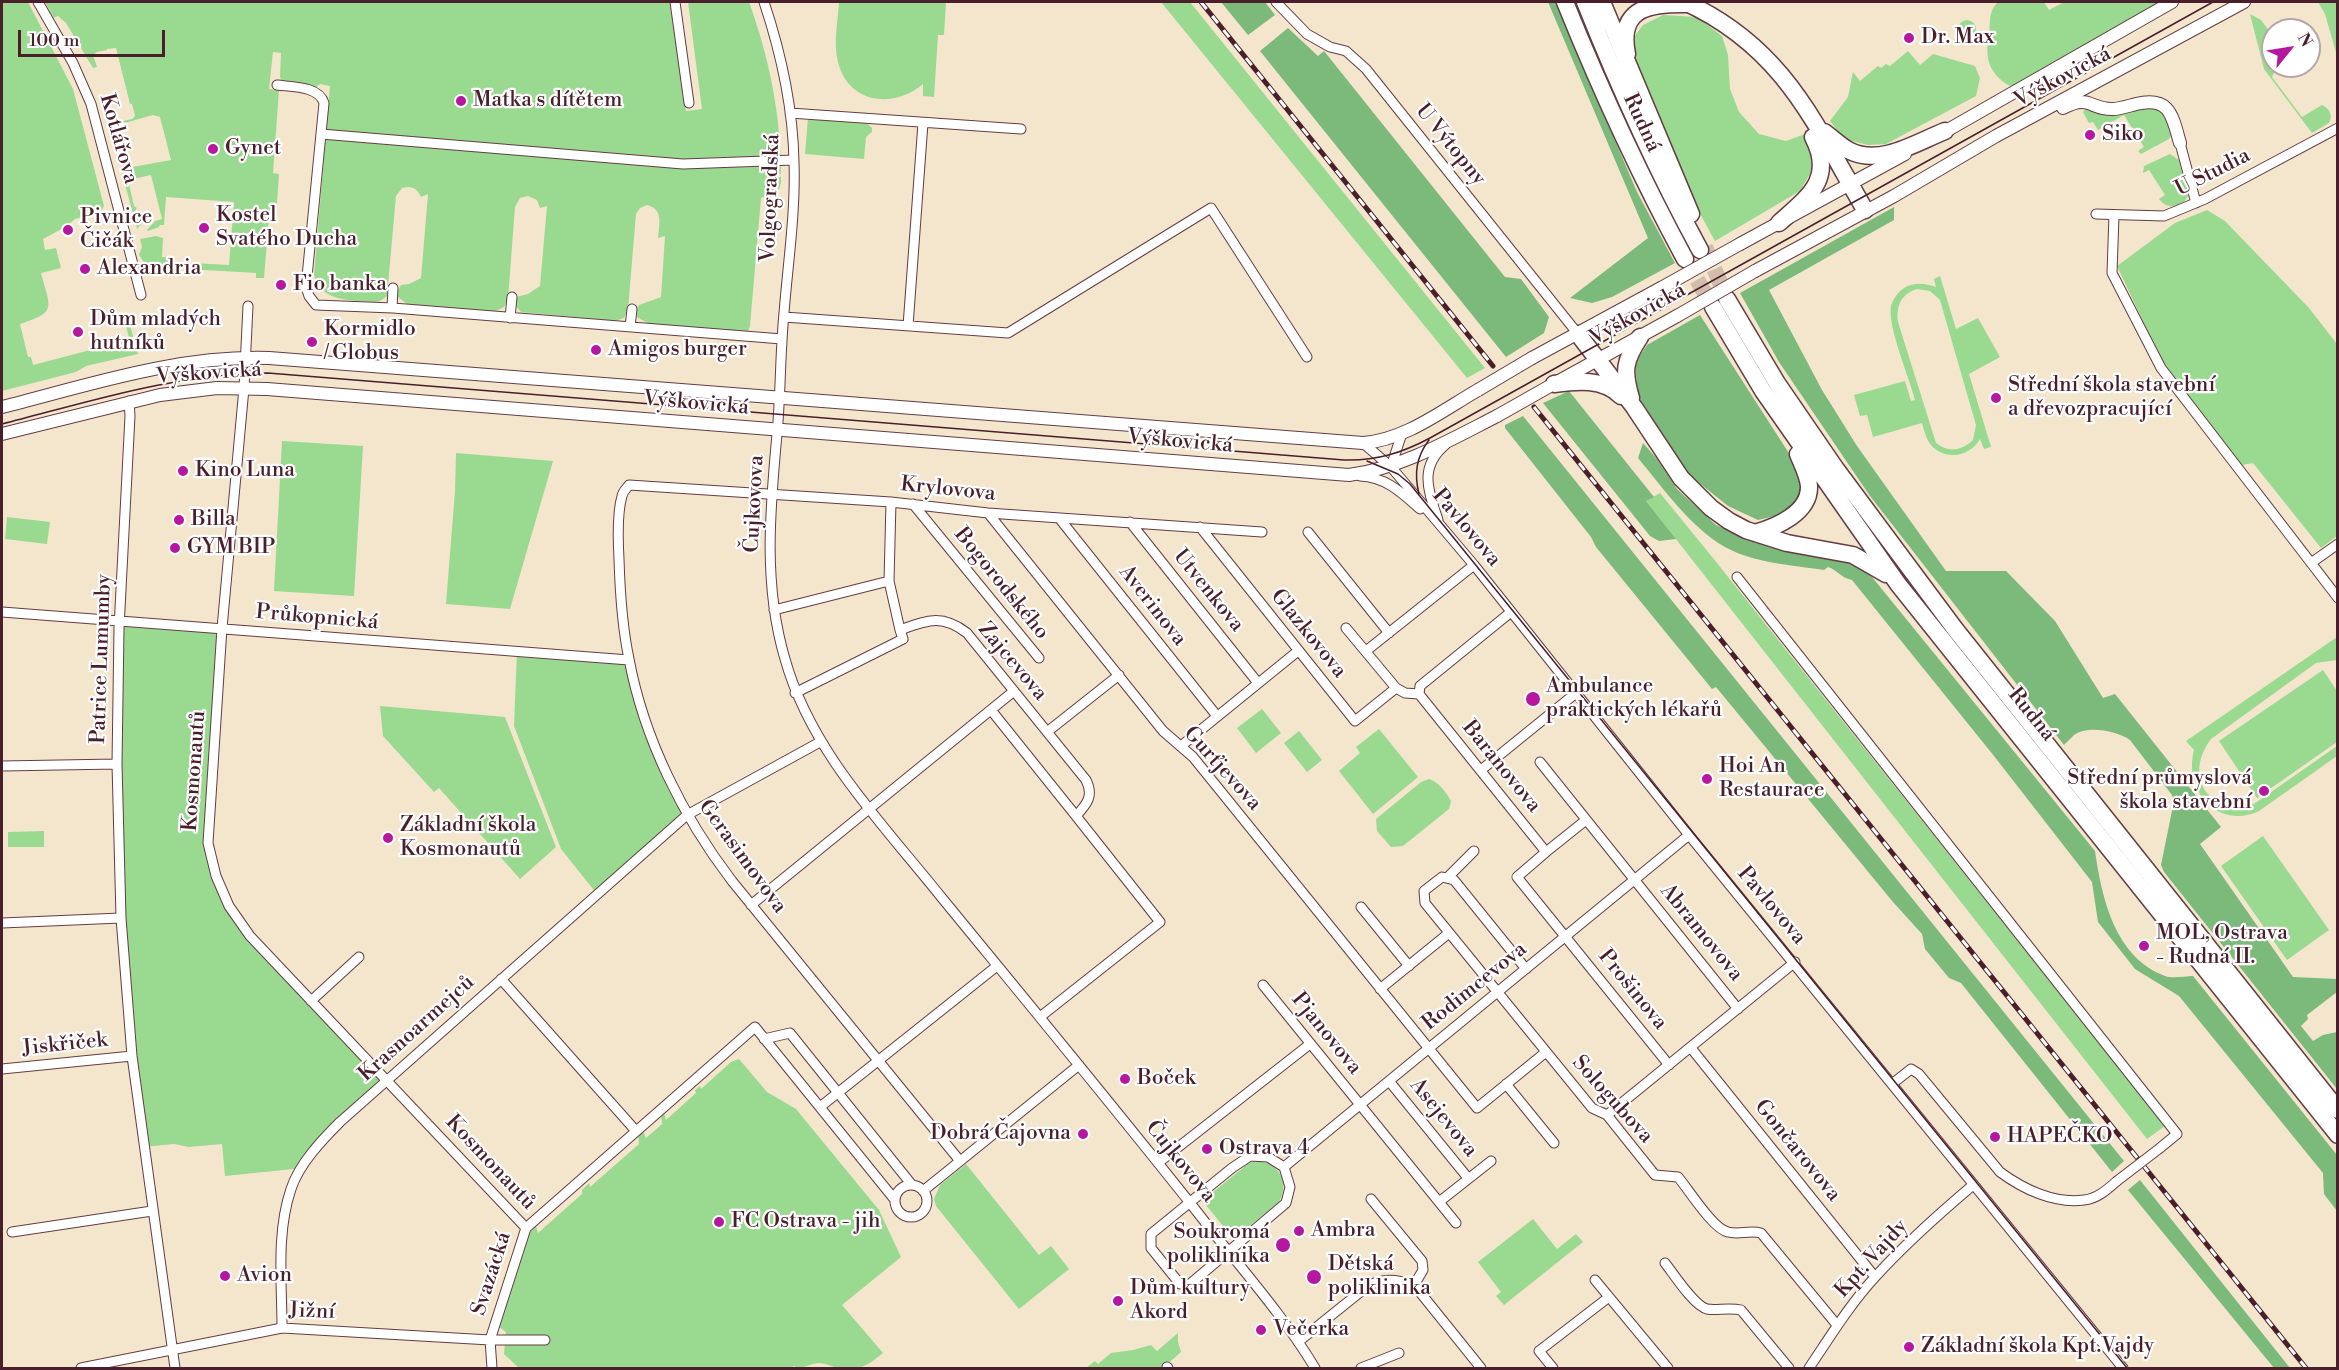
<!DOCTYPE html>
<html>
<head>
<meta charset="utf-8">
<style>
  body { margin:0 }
  #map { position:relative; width:2339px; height:1370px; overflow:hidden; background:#f4e5cd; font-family:"Libre Bodoni",serif }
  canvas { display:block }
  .frame { position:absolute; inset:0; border:3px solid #4a1f2b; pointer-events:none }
  .north { position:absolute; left:2261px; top:18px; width:60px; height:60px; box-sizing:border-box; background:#fff; border:2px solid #b7a5aa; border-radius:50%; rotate:60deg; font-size:16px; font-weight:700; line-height:24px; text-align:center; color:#4a1f2b }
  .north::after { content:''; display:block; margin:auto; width:21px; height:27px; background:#b5179e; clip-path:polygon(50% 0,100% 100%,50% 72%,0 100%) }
  .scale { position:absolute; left:18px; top:30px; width:147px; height:27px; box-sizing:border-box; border:3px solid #4a1f2b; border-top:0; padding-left:8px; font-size:18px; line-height:21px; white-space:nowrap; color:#4a1f2b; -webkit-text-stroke:4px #fff; paint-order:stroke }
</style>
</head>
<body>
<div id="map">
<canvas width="2339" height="1370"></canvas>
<div class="frame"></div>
<div class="north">N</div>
<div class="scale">100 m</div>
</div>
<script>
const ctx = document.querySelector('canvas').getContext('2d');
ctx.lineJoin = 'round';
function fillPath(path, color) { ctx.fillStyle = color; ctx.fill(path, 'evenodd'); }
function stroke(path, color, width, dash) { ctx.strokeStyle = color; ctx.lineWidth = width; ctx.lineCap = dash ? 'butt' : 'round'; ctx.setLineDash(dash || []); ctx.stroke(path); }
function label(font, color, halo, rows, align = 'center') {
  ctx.font = font + ' "Libre Bodoni",serif'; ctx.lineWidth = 4.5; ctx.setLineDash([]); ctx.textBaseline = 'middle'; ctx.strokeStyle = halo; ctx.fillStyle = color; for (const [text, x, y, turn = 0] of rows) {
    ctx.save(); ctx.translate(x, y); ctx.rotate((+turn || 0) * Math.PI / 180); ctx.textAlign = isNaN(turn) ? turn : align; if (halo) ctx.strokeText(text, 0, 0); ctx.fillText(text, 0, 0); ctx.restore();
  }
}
fillPath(new Path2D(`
  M2,2H28L73,89L104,206L101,212L75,219L67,226L43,239L45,250L56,248L61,268L41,273C50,308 58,312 20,324L28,357H31L33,365L98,348V346L129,338L126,326L130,325L138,354L86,366L76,372L2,391Z
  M45,2H671L686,111L702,109L688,2H749C769,57 781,115 781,174H778V177H781C781,194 776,192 761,198L750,326L748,332L649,324L637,317L636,311L639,305L661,297L665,236L658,238C659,225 664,209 647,205L640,208L636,214L628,309L624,318L615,321L521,312L515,305L516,297L528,294L540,286L547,206L540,208L537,200L528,196L520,198L515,207L508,299L504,307L494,312L407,304L398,297L397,292L401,285L409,284L421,278L428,194L421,197C417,188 412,185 402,188L396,196L387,296L380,301L375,302C353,300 321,303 314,275L330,86L320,84L315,88L283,83L280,77L281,53L273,52L269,89L279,90L273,173L279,174L277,203L269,218L264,278H256V273L154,267L144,262L139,255L142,247L140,239L156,236L163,238L162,257L174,258V262L229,265L234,202L166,197L164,225H160L159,227L148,231L147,230L155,221L162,219L151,175L128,180L134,206L137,208L135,211L137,218L144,217L146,219L137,229L121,169L171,160L160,117L153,115L114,126L113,123L132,119L135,116L132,104H130L116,48L107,49V50L97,52L93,55L97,67L93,68L66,23L58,16L54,18Z
  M839,2H946L944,35H938L934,97L923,96V84C894,109 848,104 838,62C833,43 838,21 839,2Z
  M1161,2H1190L1485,368L1467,378Z
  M1998,2H2044L2049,10L2064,2H2162L2019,83L2010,86C1987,73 1985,56 1989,33C1991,21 1988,12 1998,2Z
  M2318,2H2337V56L2325,14Z
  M2250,14L2261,20L2273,36V66H2277L2272,77L2302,117L2322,105C2330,109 2333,115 2329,123L2312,133L2264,69Z
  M1663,15L1697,17L1722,36L1728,55L1730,89L1739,112L1759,134L1786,141L1808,133L1817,168L1811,172L1800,191L1715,241L1691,197L1635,65L1633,38L1643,25Z
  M1958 29a9 9 0 1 1 18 0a9 9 0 1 1-18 0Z
  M1908,51L1920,65L1933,54L1975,66L1980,78L1976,96L1886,144L1868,145L1844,139L1830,121L1848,97L1853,72L1860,81L1878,66L1881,68L1886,64L1890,66Z
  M2148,105L2164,111L2172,134L2169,139L2141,154L2138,151L2144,147L2124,115L2098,130L2093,122L2089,123L2083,112L2088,106Z
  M808,118L867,123L872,128V132L866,137L864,159L805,154Z
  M2170,154L2179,160L2188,196L2184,202C2174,207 2167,209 2159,199L2165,195L2149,170L2143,173L2144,166Z
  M2207,210L2225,221L2309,308L2337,344V536L2321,548L2253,463L2242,465L2163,364L2117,266L2175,223Z
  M1940,276L1956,329L1978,318L2000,357L1969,374L1991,447L1984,449L1980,439C1970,457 1945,461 1931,445C1926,439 1924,430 1922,423L1873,437L1867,415L1860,416L1854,395L1905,381L1911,401L1915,400C1910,379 1887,326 1891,306C1893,299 1898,292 1904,288C1914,282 1925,283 1936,287L1934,279ZM1917,289L1930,291L1940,300L1976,425L1973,440C1961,451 1949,453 1936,443L1898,322C1896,306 1901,294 1917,289Z
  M282,441L363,446L354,596L274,591Z
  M456,453L553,461L510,609L446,604L455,491Z
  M1660,493L1713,558L2165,1126L2147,1139L1646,501Z
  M7,517L50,522L47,544L5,539Z
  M120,619L222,628L208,843L229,906L387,1080L340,1122L303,1168L225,1176L222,1144L189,1147L174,1144L143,1147L121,920Z
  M2337,637V660L2316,663L2211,739C2183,776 2208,816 2254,804L2337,746V756L2259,811C2218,830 2183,791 2194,750L2186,741Z
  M517,651L629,660L639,699L687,815L597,894L561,849L514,726Z
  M2323,670L2337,691V742L2257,798L2219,741Z
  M380,706L505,717L556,847L520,879L439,788L434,792L383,736Z
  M1262,709L1281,733L1256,753L1237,728Z
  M1379,729L1418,777L1373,814L1339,771L1360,753L1356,747Z
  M1299,731L1322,760L1307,772L1284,743Z
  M1429,779C1439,782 1446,792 1451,801L1449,809L1403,846L1391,847L1377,831L1376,819L1421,782Z
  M44,831V847H8V832Z
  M2263,836L2329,930L2287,960L2221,866Z
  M739,1059L767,1092L796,1109L879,1210L901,1257L842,1305L883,1353C867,1366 862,1370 839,1368C833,1367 827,1364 820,1363C812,1363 805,1368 797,1368L794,1366L790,1368H519L504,1354L506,1332L499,1327L528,1235L536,1226L538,1233L582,1194V1190L589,1183L590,1187L639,1144L638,1134L643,1131L646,1138L662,1124L661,1114L664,1113L666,1120L696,1093L695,1090L700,1086L701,1089L731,1062Z
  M1255,1161C1278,1161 1291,1182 1279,1202L1238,1235L1232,1237L1206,1205L1207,1197L1249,1163Z
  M966,1164L1039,1255L1051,1246L1069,1269L1019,1309L936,1206L934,1199L940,1185Z
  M1533,1219L1557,1249L1576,1234L1583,1242L1504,1305L1496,1296L1501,1292L1478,1262Z
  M1178,1333V1342L1181,1352L1163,1368H1086L1095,1361L1098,1364L1111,1353L1133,1350L1151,1345L1157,1351Z`), '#9ada90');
fillPath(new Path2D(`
  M1221,2H1265L1275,15L1248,35Z
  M1548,2H1556L1637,192L1675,263L1612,297L1592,303L1570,298L1648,238Z
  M1288,28L1318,56L1324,51L1505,277L1521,279L1549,317L1544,333L1506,357L1260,51Z
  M1894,207V220L1769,290L1822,390L1857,446L1946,571H2006L2055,621L2103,698L2115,694L2221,827L2200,844L2293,977L2337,979V992L2307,1015L2308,1019L2301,1026L2313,1041L2323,1035L2337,1032V1089L2164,872L2161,865L2174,801L2172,795L2130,740C2117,731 2088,725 2074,735C2071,738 2067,742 2064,745L1870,496L1779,362L1740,293Z
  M1700,315L1801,472L1800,497L1783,514L1758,520L1728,506L1688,474L1638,396L1635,363L1647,345Z
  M1569,391L1654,497L1646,501L1676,539L1659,541L1650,536L1543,403Z
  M1523,416L2124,1161L2112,1172L1961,983L1949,978L1925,949L1922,934L1893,902L1716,687L1712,689L1596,547L1591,537L1505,428V425Z
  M1643,443L1657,459L1677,489L1716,525L1745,537L1846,560L1872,577L2095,851C2102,899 2115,957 2165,976C2173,979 2185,976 2193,976L2337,1155V1211L2324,1194L2323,1173L2179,996L2135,969L2098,922L2092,882L1994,756L1852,580C1839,577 1838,570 1828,567L1824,570C1792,565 1754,563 1725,547C1689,526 1664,489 1638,458Z
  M2140,1180L2290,1368H2274L2128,1190Z`), '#7bba7a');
stroke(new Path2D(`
  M1705,247L1727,299
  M1685,259L1713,307`), '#d2bdad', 16, [16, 8]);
const street = new Path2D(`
  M38,2L73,63L91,104L141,295
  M675,2L689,103
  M764,2C781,53 793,107 794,162C796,221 785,281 782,341C780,372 780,403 777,434C770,510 763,585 785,659C811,752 883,824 942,898C1028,1003 1114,1107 1198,1213C1237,1264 1282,1313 1315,1368
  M1276,2L1307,34L1330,47L1346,51L1366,69L1578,334
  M277,85C292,87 319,86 324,103L306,287L309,296L316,305L393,308L782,339
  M790,113L1021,129
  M321,134L683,164L794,160
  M2180,143L2196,203
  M2096,214L2164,216L2205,199L2338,128
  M2114,215L2112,273L2161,368L2338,598
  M248,306L244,388L222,628L208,843L216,876L229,906L250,936L526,1228
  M392,308L393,288
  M784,317L1008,333L1211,208L1307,357
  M510,318L512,297
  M908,326L923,123
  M630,327L632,309
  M129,401L130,416L119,628L117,764L121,918L132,1056L175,1368
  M1363,443L1391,467L1474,565L1689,835L2123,1368
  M1391,467L1402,433
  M1360,476C1386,477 1402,493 1420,509
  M891,502L889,581L900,630C928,620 942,614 967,633L1086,780C1094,796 1087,804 1076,816L1160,922L1040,1017
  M913,504L1039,658
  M988,513L1163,731L1193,757L1477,1108L1546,1052
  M1059,518L1217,716
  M1438,520C1429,492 1418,468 1445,445
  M1130,522L1258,683
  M1200,527L1355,721L1396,688
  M1308,532L1389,633
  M2311,563L2338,544
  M1737,577L2177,1134L2160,1148
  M774,610L889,581
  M2,612L629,660
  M1346,628L1396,688L1405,693L1419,694L1546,852L1517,877L1669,1065
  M1366,651L1474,565
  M795,693L903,639L900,630
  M1419,694L1420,686L1511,612
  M991,710L1076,816
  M1047,732L1119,675
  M1181,746L1298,651
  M1540,762L1738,1009
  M2,766L117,764
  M1481,770L1576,693
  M1546,852L1586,820
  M1447,878L1474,851
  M751,905L1014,691
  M1361,907L1409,966
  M2,923L121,918
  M1526,969L1454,880L1442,877L1424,891L1425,903L1592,1108L1607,1115L1655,1175L1678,1177C1689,1190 1713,1229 1728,1232C1739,1235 1749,1230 1761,1233L1837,1325
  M501,979L636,1131
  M1263,985L1456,1223
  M1380,989L1449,933
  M311,1001L359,957
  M764,1039L790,1033L912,1185
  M1691,1048L1875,1277
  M2,1069L132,1056
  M1389,1081L1468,1178
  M1506,1084L1554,1143
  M1892,1084L1911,1069L1919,1074L2000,1172C2023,1189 2054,1204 2084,1200C2097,1199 2108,1189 2117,1181
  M820,1107L997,966
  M1607,1115L1795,962
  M1250,1156L1268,1157L1284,1167L1290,1187L1286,1203L1190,1284H1180L1151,1248V1234L1232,1168Z
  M960,1161L732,881C683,817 644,739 629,659C622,626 620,593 619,559C618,541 617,513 622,496C623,491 627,488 629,485L891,502L988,513L1262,532
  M1158,1163L1310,1044
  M1284,1167L1689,835
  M895 1201a16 16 0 1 1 32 0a16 16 0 1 1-32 0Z
  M923,1191L1079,1065
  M1371,1199L1422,1261L1423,1270L1413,1287
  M1439,1202L1491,1161
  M12,1232L152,1211
  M1665,1263C1673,1273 1694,1306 1707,1309C1717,1311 1728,1307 1741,1310L1789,1368
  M1595,1280L1668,1368
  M282,1328C282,1283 276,1233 291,1189C299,1164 322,1140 340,1122L687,815L820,742
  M1298,1342L1369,1285C1388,1277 1403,1279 1419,1291L1481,1368
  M1167,1367L1168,1368
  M81,1368L282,1328L490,1340H545
  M492,1368L490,1340L526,1228L755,1027L895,1200
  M1361,1368L1399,1353
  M1553,1368L1539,1351L1609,1297
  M1809,1368C1830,1337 1850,1304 1876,1276C1906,1243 1940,1213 1973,1185`);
const secondary = new Path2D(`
  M2063,108C2090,94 2089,109 2112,109C2120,109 2128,106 2136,104C2170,96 2172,115 2180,143
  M1939,135L2172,2
  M1740,244L1905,154
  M1755,271L1894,196L1996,136L2244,2
  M1532,358L1661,288
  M1559,381L1677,316
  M2,407C89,385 178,355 269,358L1363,443C1405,440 1443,410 1478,390
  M2,434L160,395L217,388L267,389L1349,475C1402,468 1450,440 1497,416`);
const highway = new Path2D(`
  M1565,2C1601,91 1639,174 1685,259
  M1585,2C1619,87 1656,169 1700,250
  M1602,2L1691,214
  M1685,2C1783,47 1814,122 1865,210
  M1627,54C1617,5 1654,3 1691,4
  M1824,132C1833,138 1840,146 1850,151C1881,166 1917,142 1945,131
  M1779,223C1808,197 1835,179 1813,137
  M1727,299L1777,383L1836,469L1955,629L2338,1110
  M1713,307L1763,391L1898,584L2338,1135
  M1578,334L1634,407L1681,478L1711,508L1729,521L1746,530L1787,543L1853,555L1886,574
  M1554,384C1577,381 1603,378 1621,396
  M1631,398C1623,371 1624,361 1640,337
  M1755,533C1776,527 1810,513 1809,486C1808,475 1802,464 1798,454`);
stroke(street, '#643d43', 11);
stroke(secondary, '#643d43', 14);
stroke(highway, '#643d43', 19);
stroke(street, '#fff', 9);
stroke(secondary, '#fff', 12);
stroke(highway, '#fff', 16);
stroke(new Path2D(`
  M2,424C92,401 174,374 268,373L1344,460C1376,461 1402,453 1430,438L2213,2
  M1367,461L1398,474L1410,484L2127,1368
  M1419,494C1414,474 1416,457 1429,440`), '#4a1f2b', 1.5);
const rail = new Path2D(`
  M1201,2L1493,366
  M1534,407L2306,1368`);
stroke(rail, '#4a1f2b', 5);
stroke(rail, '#fff', 3, [9]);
const streetBridge = new Path2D(`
  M2117,1181L2160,1148`);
const secondaryBridge = new Path2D(`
  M1661,288L1740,244
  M1677,316L1755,271
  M1478,390L1532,358
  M1497,416L1550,386`);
stroke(streetBridge, '#643d43', 11, []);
stroke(secondaryBridge, '#643d43', 14, []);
stroke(streetBridge, '#fff', 9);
stroke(secondaryBridge, '#fff', 12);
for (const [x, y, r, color] of [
  [1909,38,6,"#b5179e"],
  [461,101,6,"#b5179e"],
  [2090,135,6,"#b5179e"],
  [213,149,6,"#b5179e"],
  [204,228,6,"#b5179e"],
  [68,230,6,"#b5179e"],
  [85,269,6,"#b5179e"],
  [281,285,6,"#b5179e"],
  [78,332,6,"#b5179e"],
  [312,342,6,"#b5179e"],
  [596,350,6,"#b5179e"],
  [1996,398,6,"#b5179e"],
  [183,471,6,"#b5179e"],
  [179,520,6,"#b5179e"],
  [175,548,6,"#b5179e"],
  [1533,699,8,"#b5179e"],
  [1707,779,6,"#b5179e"],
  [2264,791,6,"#b5179e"],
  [388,838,6,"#b5179e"],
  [2144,946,6,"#b5179e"],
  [1125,1079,6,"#b5179e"],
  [1083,1134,6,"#b5179e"],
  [1995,1137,6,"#b5179e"],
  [1207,1149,6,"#b5179e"],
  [719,1222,6,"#b5179e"],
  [1299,1231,6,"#b5179e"],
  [1283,1245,8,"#b5179e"],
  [225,1276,6,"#b5179e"],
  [1314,1277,8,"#b5179e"],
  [1118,1301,6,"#b5179e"],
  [1261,1330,6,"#b5179e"],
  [1909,1347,6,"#b5179e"]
]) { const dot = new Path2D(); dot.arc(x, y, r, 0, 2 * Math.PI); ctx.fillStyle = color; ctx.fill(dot); stroke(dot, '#fff', 2); }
label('21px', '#4a1f2b', '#fff', [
  ["Dr. Max",1921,38],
  ["Matka s dítětem",473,101],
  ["Siko",2102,135],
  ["Gynet",225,149],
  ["Kostel",216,216],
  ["Svatého Ducha",216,240],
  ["Pivnice",80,218],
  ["Čičák",80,242],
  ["Alexandria",97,269],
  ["Fio banka",293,285],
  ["Dům mladých",90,320],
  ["hutníků",90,344],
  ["Kormidlo",324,330],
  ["/ Globus",324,354],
  ["Amigos burger",608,350],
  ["Střední škola stavební",2008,386],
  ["a dřevozpracující",2008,410],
  ["Kino Luna",195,471],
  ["Billa",191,520],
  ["GYM BIP",187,548],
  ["Ambulance",1546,687],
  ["praktických lékařů",1546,711],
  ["Hoi An",1719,767],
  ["Restaurace",1719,791],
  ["Střední průmyslová",2252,779,"right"],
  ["škola stavební",2252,803,"right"],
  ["Základní škola",400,826],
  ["Kosmonautů",400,850],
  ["MOL, Ostrava",2156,934],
  ["- Rudná II.",2156,958],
  ["Boček",1137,1079],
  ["Dobrá Čajovna",1071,1134,"right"],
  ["HAPEČKO",2007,1137],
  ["Ostrava 4",1219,1149],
  ["FC Ostrava - jih",731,1222],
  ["Ambra",1311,1231],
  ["Soukromá",1270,1233,"right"],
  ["poliklinika",1270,1257,"right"],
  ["Dětská",1328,1265],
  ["poliklinika",1328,1289],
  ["Avion",237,1276],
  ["Dům kultury",1130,1289],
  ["Akord",1130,1313],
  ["Večerka",1273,1330],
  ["Základní škola Kpt.Vajdy",1921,1347]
], 'left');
label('21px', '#4a1f2b', '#fff', [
  ["Výškovická",2063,78,-28],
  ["Rudná",1641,123,65],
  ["Kotlářova",118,139,74],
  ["U Výtopny",1450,145,51],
  ["U Studia",2213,173,-27],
  ["Volgogradská",771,198,-88],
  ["Výškovická",1638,315,-29],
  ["Výškovická",209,374,-4],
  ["Výškovická",696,404,5],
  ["Výškovická",1180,442,5],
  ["Krylovova",948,490,6],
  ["Čujkovova",755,504,-87],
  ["Pavlovova",1466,528,50],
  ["Bogorodského",1001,584,51],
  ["Utvenkova",1208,591,51],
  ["Averinova",1152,606,52],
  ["Průkopnická",317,618,5],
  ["Glazkovova",1308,634,51],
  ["Patrice Lumumby",102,659,-88],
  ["Zajcevova",1012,662,50],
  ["Rudná",2031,715,51],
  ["Baranovova",1501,767,51],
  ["Gurťjevova",1222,769,48],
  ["Kosmonautů",195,771,-86],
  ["Gerasimovova",742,857,54],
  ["Pavlovova",1771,906,50],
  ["Abramovova",1701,933,51],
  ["Rodimcevova",1475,987,-39],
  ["Prošinova",1632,990,51],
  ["Krasnoarmejců",417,1029,-42],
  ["Pjanovova",1326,1034,51],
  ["Jiskřiček",65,1045,-6],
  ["Sologubova",1612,1100,48],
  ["Asejevova",1443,1118,51],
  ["Gončarovova",1797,1151,51],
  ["Čujkovova",1180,1162,51],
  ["Kosmonautů",490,1163,47],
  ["Kpt. Vajdy",1872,1259,-48],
  ["Svazácká",492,1274,-72],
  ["Jižní",312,1312,2]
]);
</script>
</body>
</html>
